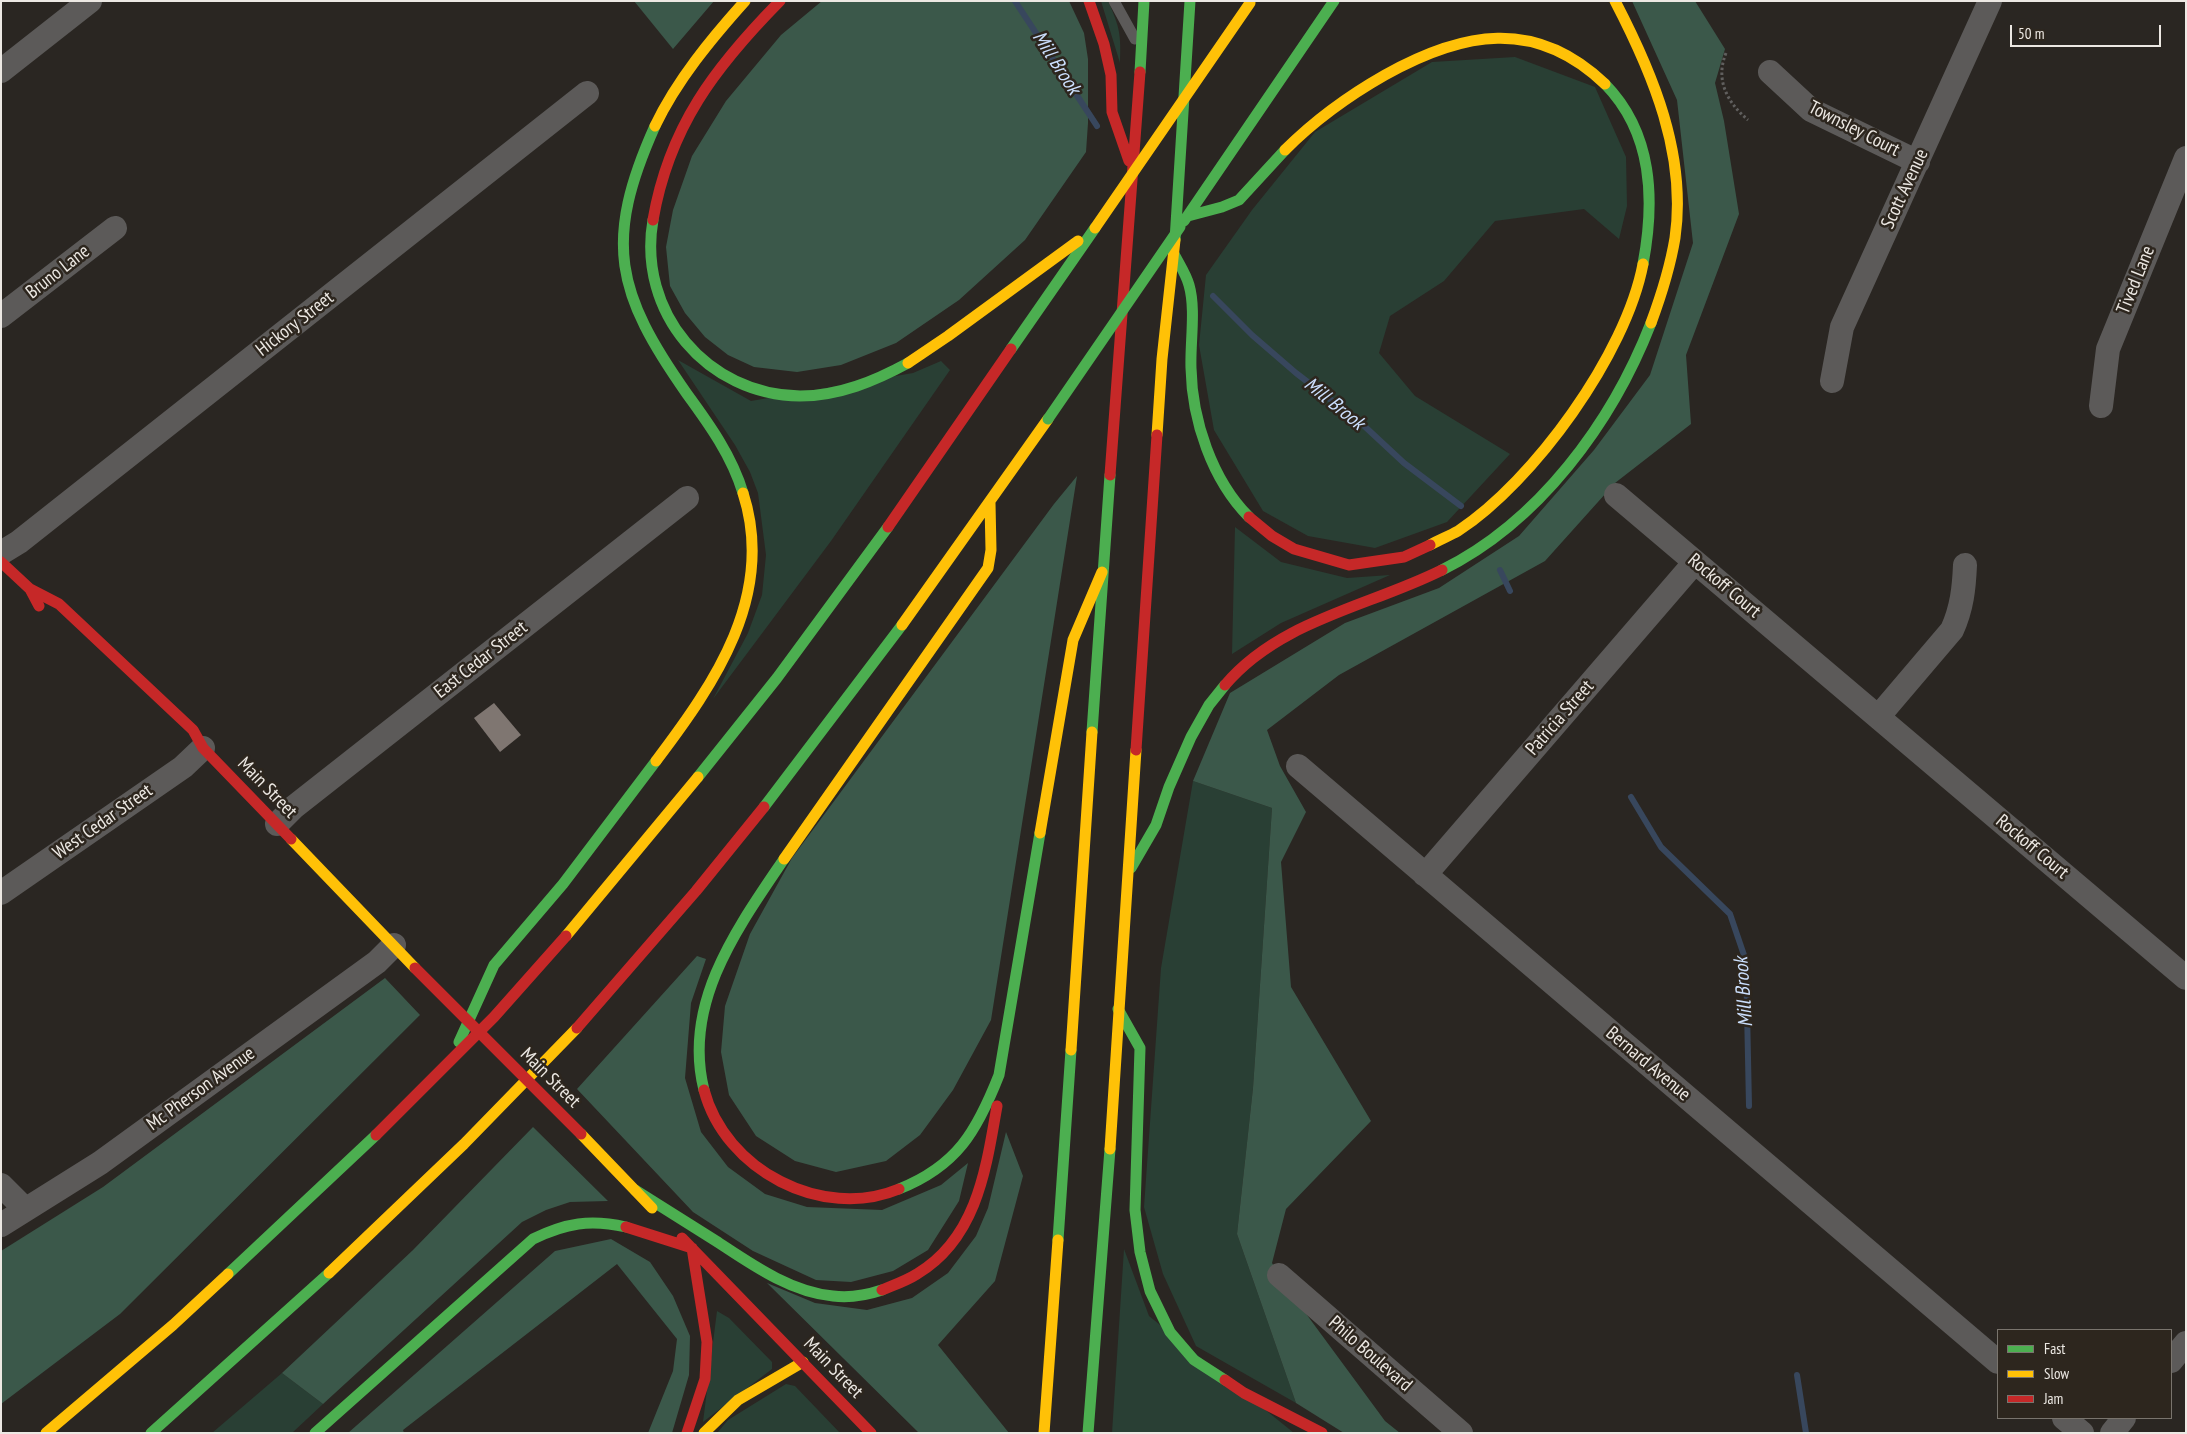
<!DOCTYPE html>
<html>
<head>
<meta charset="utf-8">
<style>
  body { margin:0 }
  #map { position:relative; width:2187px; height:1434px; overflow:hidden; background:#2a2622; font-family:"PT Sans Narrow",sans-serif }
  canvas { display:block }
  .frame { position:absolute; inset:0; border:2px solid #ece8e3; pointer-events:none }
  .legend { position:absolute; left:1997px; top:1329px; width:175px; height:90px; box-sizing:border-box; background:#2d261e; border:1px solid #79746d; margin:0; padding:6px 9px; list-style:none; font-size:15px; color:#ece8e3 }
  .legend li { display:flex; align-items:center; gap:10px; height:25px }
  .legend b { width:25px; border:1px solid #79746d }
  .scale { position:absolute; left:2010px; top:25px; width:151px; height:22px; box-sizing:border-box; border:2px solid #ece8e3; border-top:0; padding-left:6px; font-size:15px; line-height:18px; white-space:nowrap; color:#ece8e3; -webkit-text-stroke:4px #2d261e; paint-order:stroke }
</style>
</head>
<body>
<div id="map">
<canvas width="2187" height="1434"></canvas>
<div class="frame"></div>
<ul class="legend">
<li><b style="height:6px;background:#4caf50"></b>Fast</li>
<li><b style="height:6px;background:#ffc107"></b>Slow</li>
<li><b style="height:6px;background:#c62828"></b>Jam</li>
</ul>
<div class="scale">50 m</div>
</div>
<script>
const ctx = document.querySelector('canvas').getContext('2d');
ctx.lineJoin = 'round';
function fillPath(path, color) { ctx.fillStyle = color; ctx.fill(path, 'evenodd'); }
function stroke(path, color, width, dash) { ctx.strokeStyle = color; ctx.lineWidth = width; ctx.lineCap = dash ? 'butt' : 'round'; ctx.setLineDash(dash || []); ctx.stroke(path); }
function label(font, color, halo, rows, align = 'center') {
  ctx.font = font + ' "PT Sans Narrow",sans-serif'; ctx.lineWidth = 5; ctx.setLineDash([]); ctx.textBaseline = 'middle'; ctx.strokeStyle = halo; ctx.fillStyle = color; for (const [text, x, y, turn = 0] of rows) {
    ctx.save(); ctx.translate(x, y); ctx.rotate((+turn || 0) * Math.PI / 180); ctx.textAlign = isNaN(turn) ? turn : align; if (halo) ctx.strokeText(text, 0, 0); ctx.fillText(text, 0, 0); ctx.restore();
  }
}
fillPath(new Path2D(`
  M1101,1H1108C1120,28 1121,34 1120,63Z
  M1515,57L1595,87L1626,157L1627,206L1619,239L1584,209L1495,221L1444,281L1390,316L1379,353L1415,396L1510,454L1447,522L1375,548L1308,536L1263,511L1214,430L1199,345L1206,275L1252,210L1315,132L1432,62Z
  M678,360L751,401L913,373L941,361L950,370L831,541L713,699L748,633L762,595L766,555L758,493L750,472L735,445Z
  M1235,527L1281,562L1347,578L1390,575L1281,623L1232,654Z
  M1193,781L1272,808L1253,1088L1237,1234L1296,1403L1196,1346L1163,1274L1144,1207L1161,968Z
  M1124,1249L1149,1316L1294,1433H1112Z
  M717,1311L729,1318L772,1362V1369L703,1422Z
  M282,1373L323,1404L292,1433H212Z
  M786,1384L795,1386L840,1433H717L728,1420Z`), '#293f34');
fillPath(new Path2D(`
  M634,1H714L673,49Z
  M822,1H1069L1084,33L1088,59V123L1086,152L1025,240L959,300L896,343L841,365L797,372L754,367L728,355L705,337L685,313L670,286L666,247L673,210L692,156L726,101L781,35Z
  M1632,1H1695L1725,49L1715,83L1724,121L1739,214L1686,355L1691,424L1615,483L1545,561L1339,675L1267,730L1280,766L1306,812L1281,862L1291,987L1371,1121L1286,1209L1272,1263L1293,1296L1385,1421L1400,1433H1344L1296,1403L1237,1234L1253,1088L1272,808L1193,781L1230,693L1345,623L1439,588L1519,536L1594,450L1650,375L1693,243L1677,100Z
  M1077,476L991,1020L953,1090L920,1135L886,1161L836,1172L795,1161L756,1136L729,1095L721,1052L725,1006L750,934L792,858L1054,504Z
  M697,956L706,959L691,1003L685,1078L701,1132L728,1167L765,1194L807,1207L882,1210L941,1185L968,1163L959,1201L928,1250L893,1271L851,1282L816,1280L753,1251L693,1212L577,1089Z
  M385,978L420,1015L120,1314L1,1404V1251L103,1187Z
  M533,1127L608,1201L570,1202L546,1210L522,1222L323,1404L282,1373L413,1250Z
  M1006,1132L1023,1176L995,1281L938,1345L1009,1433H919L767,1283L815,1303L867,1310L912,1298L948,1273L976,1236L988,1208Z
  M611,1239L650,1262L673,1296L690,1336L689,1375L672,1433H648L673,1371L677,1339L617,1264L403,1430L404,1433H348L555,1251Z`), '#3b584a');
stroke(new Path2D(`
  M1015,1L1097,126
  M1213,296L1252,335L1296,373L1361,423L1404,463L1461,506
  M1500,570L1510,591
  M1631,797L1661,847L1730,914L1746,961L1749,1106
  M1797,1375L1806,1433`), '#38475d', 6);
fillPath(new Path2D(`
  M494,703L521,735L500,752L474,718Z`), '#7f7671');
stroke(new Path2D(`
  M1726,53C1715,80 1727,102 1748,120`), '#605f5e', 3, [2.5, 2.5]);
stroke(new Path2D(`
  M1114,1L1135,39`), '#5c5a59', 11);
stroke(new Path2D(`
  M1,71L90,1
  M1770,72L1811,110L1918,162
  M1,316L115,228
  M1832,381L1842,327L1990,1
  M2101,406L2108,349L2186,158
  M1616,495L2186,978
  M1,553L19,542L587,93
  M1878,717L1952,630C1962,608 1964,588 1965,565
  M1298,766L1998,1362
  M277,824L294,807L687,498
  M1425,875L1695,562
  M1,893L183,767L203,748
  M1,1185L25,1209
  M1,1225L100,1163L377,962L394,945
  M1279,1275L1461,1433
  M2171,1361L2186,1343
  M2064,1418L2082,1433
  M2112,1433L2124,1418`), '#5c5a59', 24);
stroke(new Path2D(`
  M1140,72L1144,1
  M1605,84C1653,133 1655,200 1643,264
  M655,126C603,242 616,293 687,394C709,424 732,456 743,493
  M1188,216L1222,207L1239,200L1285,150
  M653,220C637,312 707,395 800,396C839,396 875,381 908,363
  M1184,221L1334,1
  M1175,240L1190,1
  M1174,254C1179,264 1186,274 1189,285C1196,309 1190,343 1191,368C1192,420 1212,480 1249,517
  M1011,349L1095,228
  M1442,570C1539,522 1612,423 1651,323
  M1092,732L1110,475
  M698,777L777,678L888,527
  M764,807L902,625
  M1131,868L1156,825L1169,787L1191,737L1209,705L1225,685
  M1118,1009L1140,1048L1135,1210L1140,1252L1150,1291L1170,1332L1194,1360L1225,1380
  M459,1042L494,965L563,884L656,761
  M704,1090C682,1003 738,927 784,859
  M899,1189C957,1166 977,1131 999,1075L1040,833
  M635,1190C662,1207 689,1224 716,1241C751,1264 790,1292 833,1296C849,1298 867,1295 882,1290
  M1058,1240L1071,1050
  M228,1274L376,1135
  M151,1433L329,1273
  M315,1433L533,1239C566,1223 590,1219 626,1227
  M1088,1433L1110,1149`), '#4caf50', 11);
stroke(new Path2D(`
  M1615,1C1653,74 1687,155 1675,238C1670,268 1661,296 1651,323
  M655,126C677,80 711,39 745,1
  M1285,150C1314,121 1348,96 1385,75C1462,32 1535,17 1605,84
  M908,363L948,336L1078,241
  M1157,435L1162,359L1175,240
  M1430,545C1439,540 1449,536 1458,531C1534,481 1626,354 1643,264
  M902,625L1048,419
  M656,761C715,683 776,595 743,493
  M1040,833L1073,640L1102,572
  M291,839L415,968
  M784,859L988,568L991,550L990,503
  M566,936L698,777
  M1071,1050L1092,732
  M581,1134L652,1208
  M1110,1149L1136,750
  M329,1273L464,1144L577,1028
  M46,1433L173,1325L228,1274
  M704,1433L738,1400L803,1362
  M1044,1433L1058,1240`), '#ffc107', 11);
stroke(new Path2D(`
  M1089,1L1104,44L1111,75L1112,112L1129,161
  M653,220C669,127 715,67 780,1
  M1110,475L1140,72
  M1249,517L1272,536L1294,549L1349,565L1404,557L1430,545
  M888,527L1011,349
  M1,562L30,589L39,606
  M30,589L59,604L193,730L203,748L291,839
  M1225,685C1280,620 1368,607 1442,570
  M1136,750L1157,435
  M577,1028L696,891L764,807
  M704,1090C725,1170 822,1221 899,1189
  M376,1135L494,1017L566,936
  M626,1227L692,1248L707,1342L705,1379L687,1433
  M682,1238L871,1433
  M882,1290C894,1285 906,1281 917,1274C977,1238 986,1169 997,1106
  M1225,1380L1244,1393L1322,1433`), '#c62828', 11);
stroke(new Path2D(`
  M1048,419L1180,227`), '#4caf50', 11);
stroke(new Path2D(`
  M1095,228L1250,3`), '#ffc107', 11);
stroke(new Path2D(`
  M415,968L581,1134`), '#c62828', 11);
label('19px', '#ece8e3', '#2d261e', [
  ["Townsley Court",1854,129,27],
  ["Scott Avenue",1905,189,-65],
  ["Bruno Lane",58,272,-38],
  ["Tived Lane",2136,280,-68],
  ["Hickory Street",295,324,-38],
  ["Rockoff Court",1724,586,40],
  ["East Cedar Street",481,660,-38],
  ["Patricia Street",1560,718,-49],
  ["Main Street",267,788,46],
  ["West Cedar Street",103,822,-35],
  ["Rockoff Court",2032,847,40],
  ["Bernard Avenue",1648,1064,40],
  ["Main Street",550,1078,45],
  ["Mc Pherson Avenue",201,1089,-36],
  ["Philo Boulevard",1370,1354,41],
  ["Main Street",833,1368,46]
]);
label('italic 20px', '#cbdffd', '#2d261e', [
  ["Mill Brook",1056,63,57],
  ["Mill Brook",1334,404,39],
  ["Mill Brook",1744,992,-94]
]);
</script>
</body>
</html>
